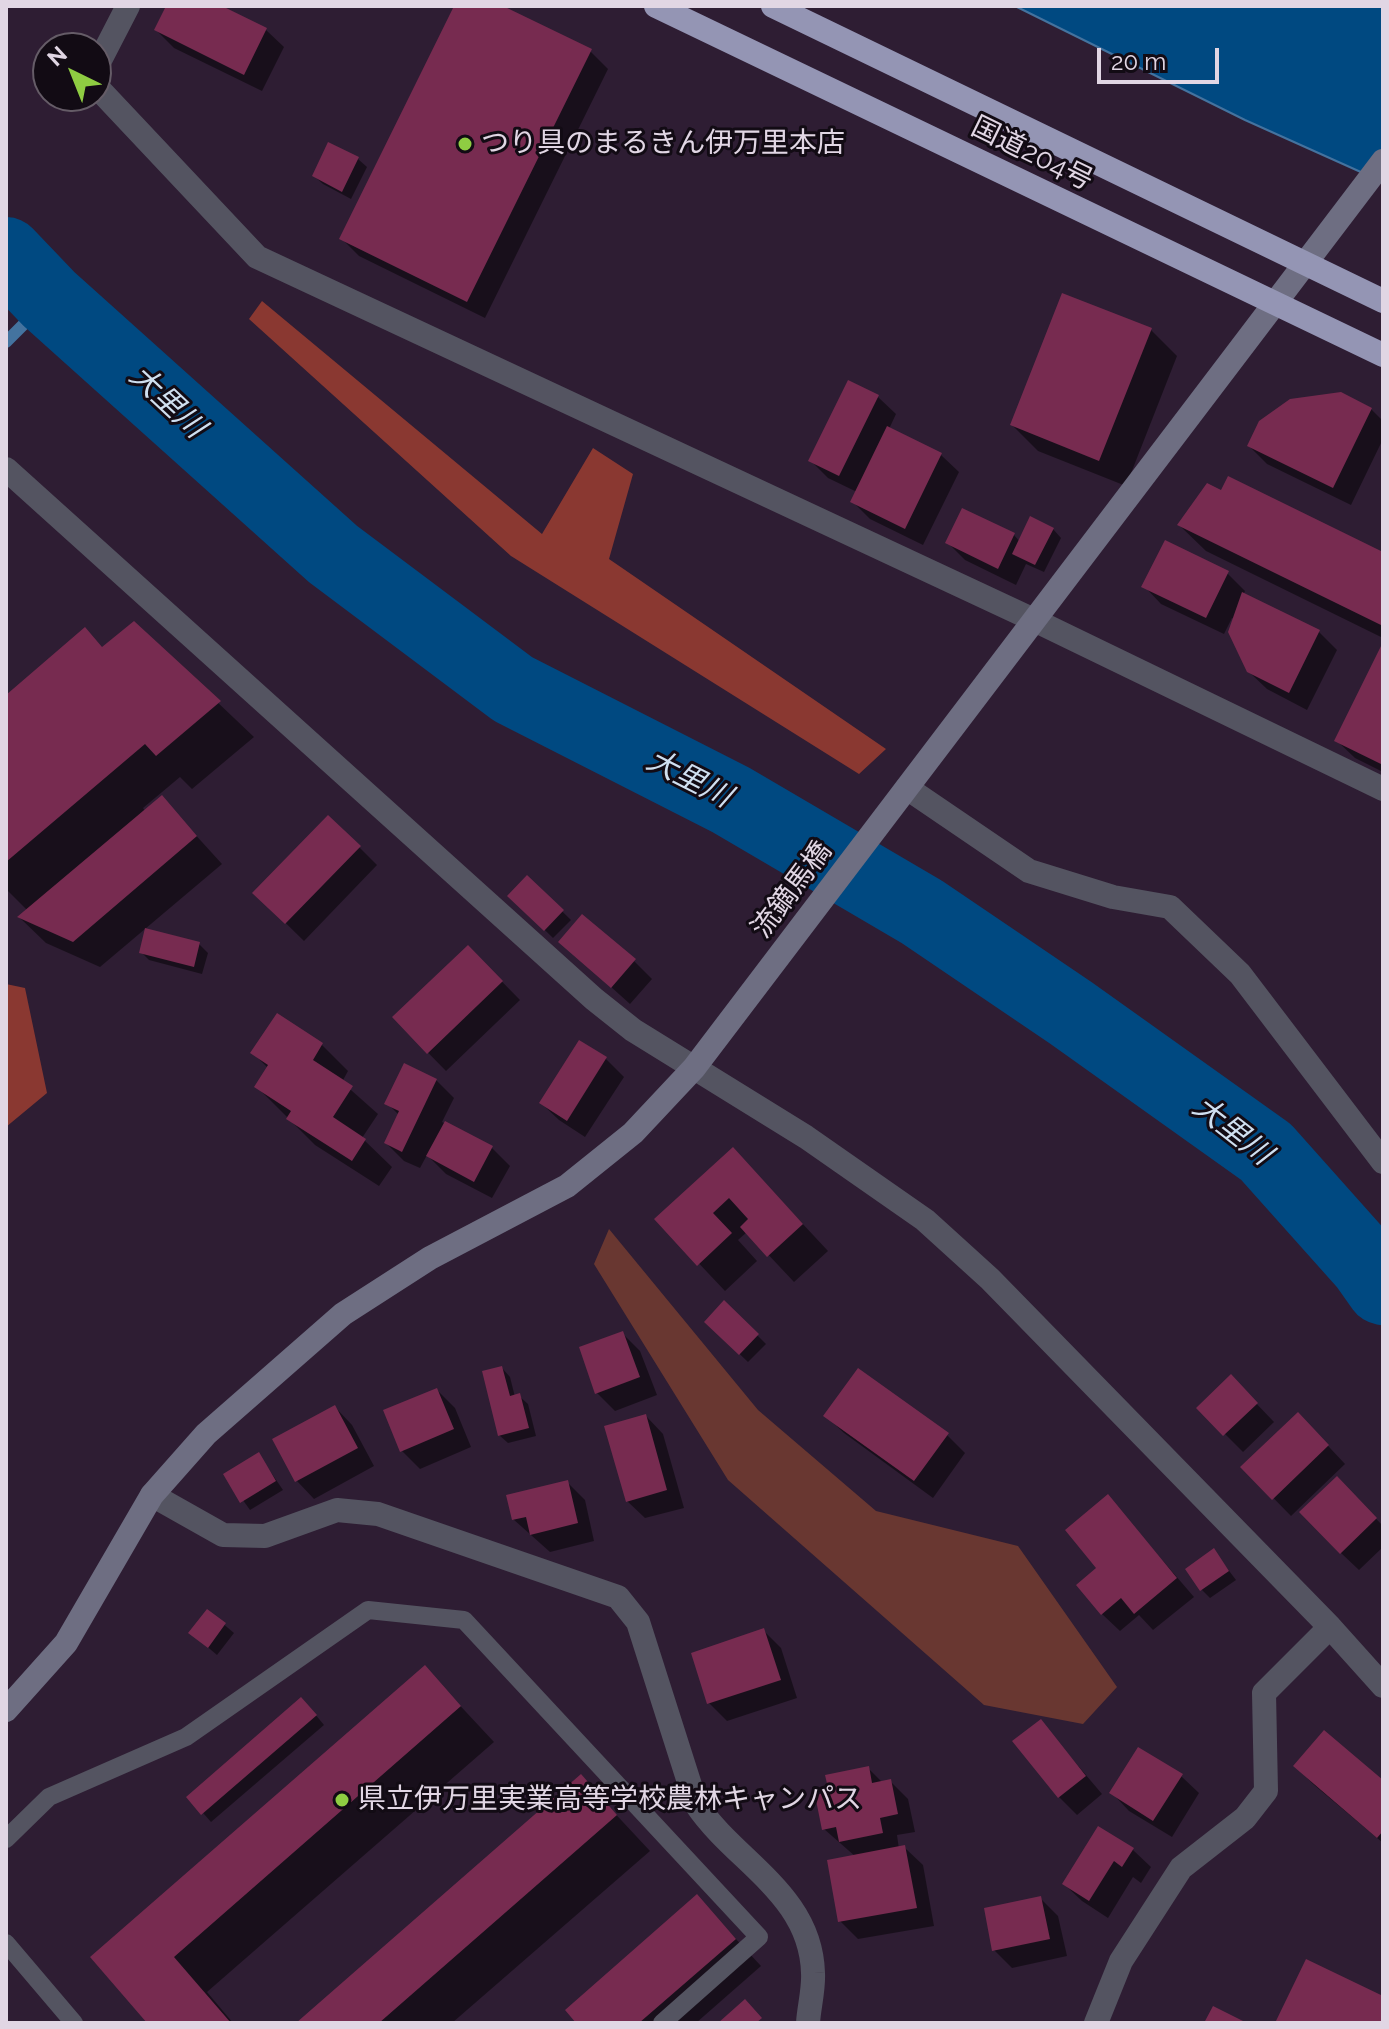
<!DOCTYPE html>
<html>
<head>
<meta charset="utf-8">
<style>
  body { margin:0 }
  #map { position:relative; width:1389px; height:2029px; overflow:hidden; background:#2e1d33; font-family:Raleway,sans-serif }
  canvas { display:block }
  .frame { position:absolute; inset:0; border:8px solid #e1d6e4; pointer-events:none }
  .north { position:absolute; left:32px; top:32px; width:80px; height:80px; box-sizing:border-box; background:#120b14; border:2px solid #655c67; border-radius:50%; rotate:317deg; font-size:22px; font-weight:700; line-height:32px; text-align:center; color:#e1d6e4 }
  .north::after { content:''; display:block; margin:auto; width:28px; height:36px; background:#8fcd42; clip-path:polygon(50% 0,100% 100%,50% 72%,0 100%) }
  .scale { position:absolute; left:1097px; top:48px; width:122px; height:36px; box-sizing:border-box; border:4px solid #e1d6e4; border-top:0; padding-left:10px; font-size:24px; line-height:28px; white-space:nowrap; color:#e1d6e4; -webkit-text-stroke:6px #120b14; paint-order:stroke }
</style>
</head>
<body>
<div id="map">
<canvas width="1389" height="2029"></canvas>
<div class="frame"></div>
<div class="north">N</div>
<div class="scale">20 m</div>
</div>
<script>
const ctx = document.querySelector('canvas').getContext('2d');
ctx.lineJoin = 'round';
function fillPath(path, color) { ctx.fillStyle = color; ctx.fill(path, 'evenodd'); }
function stroke(path, color, width, dash) { ctx.strokeStyle = color; ctx.lineWidth = width; ctx.lineCap = dash ? 'butt' : 'round'; ctx.setLineDash(dash || []); ctx.stroke(path); }
function label(font, color, halo, rows, align = 'center') {
  ctx.font = font + ' Raleway,"Noto Sans JP",sans-serif'; ctx.lineWidth = 6; ctx.setLineDash([]); ctx.textBaseline = 'middle'; ctx.strokeStyle = halo; ctx.fillStyle = color; for (const [text, x, y, turn = 0] of rows) {
    ctx.save(); ctx.translate(x, y); ctx.rotate((+turn || 0) * Math.PI / 180); ctx.textAlign = isNaN(turn) ? turn : align; if (halo) ctx.strokeText(text, 0, 0); ctx.fillText(text, 0, 0); ctx.restore();
  }
}
fillPath(new Path2D(`
  M609,1229L758,1410L876,1511L1018,1546L1117,1687L1083,1724L984,1705L728,1480L594,1264Z`), '#693731');
fillPath(new Path2D(`
  M262,301L542,534L593,448L633,474L609,559L886,749L859,774L511,556L249,319Z
  M6,984L25,988L47,1093L6,1127Z`), '#8a3831');
const water = new Path2D(`
  M1015,6H1383V182L1245,120Z`);
fillPath(water, '#004981');
stroke(water, '#44739f', 2);
fillPath(new Path2D(`
  M168,6H218L266,30L284,47L262,91L174,48L156,30Z
  M456,6H499L590,51L608,69L485,318L359,256L341,238Z
  M358,159L367,167L351,199L323,184L314,176Z
  M1151,330L1177,356L1126,486L1038,451L1012,425Z
  M878,397L896,414L889,429L941,455L959,472L923,545L870,519L852,501L857,492L828,478L810,460Z
  M1371,409L1383,421V439L1351,505L1267,464L1249,446Z
  M1179,525L1383,555V638L1206,551Z
  M1053,529L1061,538L1044,572L1026,564L1016,585L965,560L947,542L1014,535L1020,542Z
  M1227,573L1245,591L1243,595L1319,632L1337,650L1307,710L1267,689L1248,671L1234,619L1232,618L1224,634L1161,604L1144,586Z
  M134,623L254,737L192,789L180,777L143,808L145,811L162,798L222,864L100,967L46,943L20,918L28,911L6,889V697L104,649Z
  M1383,646V772L1355,758L1337,741Z
  M329,817L377,865L304,941L255,893Z
  M527,877L571,920L553,938L510,896Z
  M561,942L634,961L652,979L630,1004Z
  M199,944L208,953L202,974L149,960L141,952Z
  M468,947L520,1000L446,1071L394,1018Z
  M580,1043L606,1059L624,1077L585,1137L559,1120L541,1103Z
  M322,1045L348,1071L342,1082L378,1114L362,1138L392,1167L379,1186L315,1145L256,1086L268,1068L253,1053Z
  M436,1080L454,1098L442,1122L492,1148L510,1166L492,1198L446,1174L427,1155L420,1168L404,1161L386,1143L399,1115L387,1103Z
  M759,1177L828,1251L794,1282L747,1232L738,1240L757,1261L725,1291L657,1219Z
  M725,1303L766,1344L748,1362L706,1322Z
  M622,1333L640,1351L657,1395L615,1411L597,1393Z
  M502,1368L510,1377L515,1397L519,1396L528,1404L536,1436L508,1443L499,1435Z
  M1231,1377L1274,1422L1243,1452L1199,1408Z
  M437,1390L455,1408L471,1447L420,1469L402,1451Z
  M335,1407L352,1425L374,1466L314,1499L297,1481Z
  M646,1416L663,1434L684,1508L645,1518L627,1501Z
  M826,1416L947,1435L965,1453L933,1498L844,1433Z
  M1316,1433L1345,1464L1291,1516L1243,1467Z
  M259,1455L283,1490L250,1510L225,1475Z
  M1337,1478L1383,1526V1547L1359,1570L1341,1553Z
  M567,1482L585,1500L594,1541L550,1552L513,1519Z
  M1108,1497L1194,1597L1153,1630L1139,1615L1120,1631L1102,1614L1099,1568Z
  M1214,1551L1236,1580L1210,1598L1202,1590Z
  M208,1611L234,1633L217,1655L191,1633Z
  M763,1630L781,1648L797,1698L727,1721L709,1703Z
  M425,1668L494,1742L207,1992L233,2023H150L93,1957Z
  M310,1708L324,1725L211,1822L189,1797Z
  M1041,1722L1102,1794L1077,1815L1059,1797Z
  M1295,1766L1383,1783V1843L1313,1784Z
  M868,1768L883,1783L890,1781L908,1799L915,1832L897,1835L899,1849L905,1848L923,1865L934,1926L858,1939L840,1921L856,1857L824,1829L831,1794Z
  M1181,1776L1199,1793L1172,1837L1129,1811L1112,1793Z
  M581,1777L650,1851L452,2023H299Z
  M1099,1828L1133,1850L1151,1867L1141,1883L1133,1877L1108,1918L1082,1901L1064,1884Z
  M697,1897L761,1966L696,2023H579Z
  M1040,1898L1058,1916L1067,1956L1012,1968L994,1950Z`), '#0007');
stroke(new Path2D(`
  M6,342L49,299`), '#44739f', 12);
stroke(new Path2D(`
  M6,254L49,299L333,554L513,689L731,800L922,912L1071,1013L1266,1152L1366,1264L1383,1288`), '#004981', 74);
fillPath(new Path2D(`
  M166,6H222L267,28L244,75L154,30Z
  M454,6H503L592,49L467,302L339,239Z
  M328,142L359,157L342,192L312,176Z
  M1062,293L1152,328L1099,461L1010,425Z
  M848,380L879,395L839,476L808,461Z
  M1341,392L1372,408L1333,488L1247,446L1259,421L1290,399Z
  M887,426L942,453L905,529L850,502Z
  M1228,476L1383,552V626L1177,525L1207,483L1221,490Z
  M962,508L1015,533L998,569L945,543Z
  M1030,516L1054,528L1035,565L1012,554Z
  M1165,540L1229,571L1206,618L1141,587Z
  M1242,592L1320,630L1289,693L1247,672L1228,632Z
  M134,621L221,701L156,756L145,744L6,862V695L85,627L102,647Z
  M1383,642V765L1334,741Z
  M162,795L197,836L73,942L17,917Z
  M328,815L361,846L285,924L252,893Z
  M527,875L564,910L544,931L507,896Z
  M582,914L636,959L611,988L558,942Z
  M145,928L200,942L194,967L139,953Z
  M468,945L503,981L427,1054L392,1017Z
  M277,1013L323,1043L313,1060L353,1086L333,1117L366,1139L352,1161L286,1119L291,1111L254,1087L268,1065L250,1053Z
  M579,1040L607,1057L567,1121L539,1103Z
  M404,1063L437,1079L402,1152L384,1143L399,1111L384,1104Z
  M445,1121L493,1146L474,1182L426,1156Z
  M733,1147L803,1224L767,1257L740,1227L748,1219L729,1198L713,1213L732,1233L697,1266L654,1219Z
  M724,1300L759,1334L739,1355L704,1322Z
  M623,1331L640,1377L595,1394L579,1347Z
  M502,1366L510,1396L520,1393L529,1428L498,1436L482,1371Z
  M858,1368L949,1433L914,1481L823,1416Z
  M1231,1374L1258,1403L1223,1436L1196,1408Z
  M437,1388L454,1429L400,1452L383,1410Z
  M335,1405L358,1448L295,1482L272,1439Z
  M1298,1412L1329,1445L1272,1500L1240,1467Z
  M646,1414L667,1490L626,1502L604,1426Z
  M259,1452L276,1481L240,1503L223,1474Z
  M1337,1476L1377,1518L1340,1554L1299,1512Z
  M568,1480L578,1523L530,1535L526,1517L512,1520L506,1495Z
  M1108,1494L1177,1578L1134,1614L1121,1598L1101,1615L1076,1585L1096,1568L1065,1530Z
  M1214,1548L1229,1571L1200,1591L1185,1569Z
  M207,1609L226,1623L208,1648L188,1633Z
  M764,1628L781,1680L707,1704L691,1653Z
  M425,1665L461,1706L174,1957L231,2023H147L90,1957Z
  M301,1697L317,1715L201,1815L186,1797Z
  M1041,1719L1086,1776L1058,1798L1012,1741Z
  M1324,1730L1383,1780V1831L1377,1838L1293,1766Z
  M1138,1747L1183,1774L1153,1821L1109,1793Z
  M869,1766L872,1783L891,1779L898,1814L880,1818L883,1833L839,1842L836,1827L822,1830L815,1795L829,1792L825,1775Z
  M581,1774L617,1815L379,2023H296Z
  M1098,1826L1134,1848L1122,1867L1114,1861L1089,1901L1062,1884Z
  M905,1845L917,1908L838,1922L827,1860Z
  M697,1894L736,1939L639,2023H576L565,2010Z
  M1041,1896L1050,1939L992,1951L984,1908Z
  M1306,1959L1383,1996V2023H1275Z
  M745,1999L762,2018L756,2023H718Z
  M1213,2006L1247,2023H1204Z`), '#772b50');
stroke(new Path2D(`
  M6,1839L49,1797L186,1737L368,1610L464,1620L759,1937L662,2023
  M6,1943L74,2023`), '#545461', 18);
stroke(new Path2D(`
  M96,68L128,6
  M96,86L257,257L1034,620L1383,789
  M6,469L594,999L633,1030L806,1137L925,1220L990,1279L1330,1627L1383,1686
  M907,788L1029,871L1113,897L1170,907L1240,974L1383,1162
  M152,1495L223,1535L265,1536L337,1510L378,1514L618,1597L638,1622L696,1804C735,1862 811,1894 813,1973C814,1989 809,2007 808,2023
  M1096,2023L1121,1961L1181,1868L1245,1818L1266,1791L1264,1693L1330,1627`), '#545461', 24);
stroke(new Path2D(`
  M6,1710L66,1643L152,1495L206,1434L343,1314L430,1258L567,1186L633,1133L694,1068L1383,161`), '#6e6e82', 24);
stroke(new Path2D(`
  M656,6L1383,355
  M773,6L1383,301`), '#9495b4', 24);
for (const [x, y, r, color] of [
  [465,144,8,"#8fcd42"],
  [342,1800,8,"#8fcd42"]
]) { const dot = new Path2D(); dot.arc(x, y, r, 0, 2 * Math.PI); ctx.fillStyle = color; ctx.fill(dot); stroke(dot, '#120b14', 3); }
label('28px', '#e1d6e4', '#120b14', [
  ["つり具のまるきん伊万里本店",481,144],
  ["県立伊万里実業高等学校農林キャンパス",358,1800]
], 'left');
label('28px', '#e1d6e4', '#120b14', [
  ["国道204号",1032,154,26],
  ["流鏑馬橋",792,890,-53]
]);
label('italic 30px', '#cfdff0', '#120b14', [
  ["大里川",167,402,43],
  ["大里川",689,779,27],
  ["大里川",1232,1131,38]
]);
</script>
</body>
</html>
